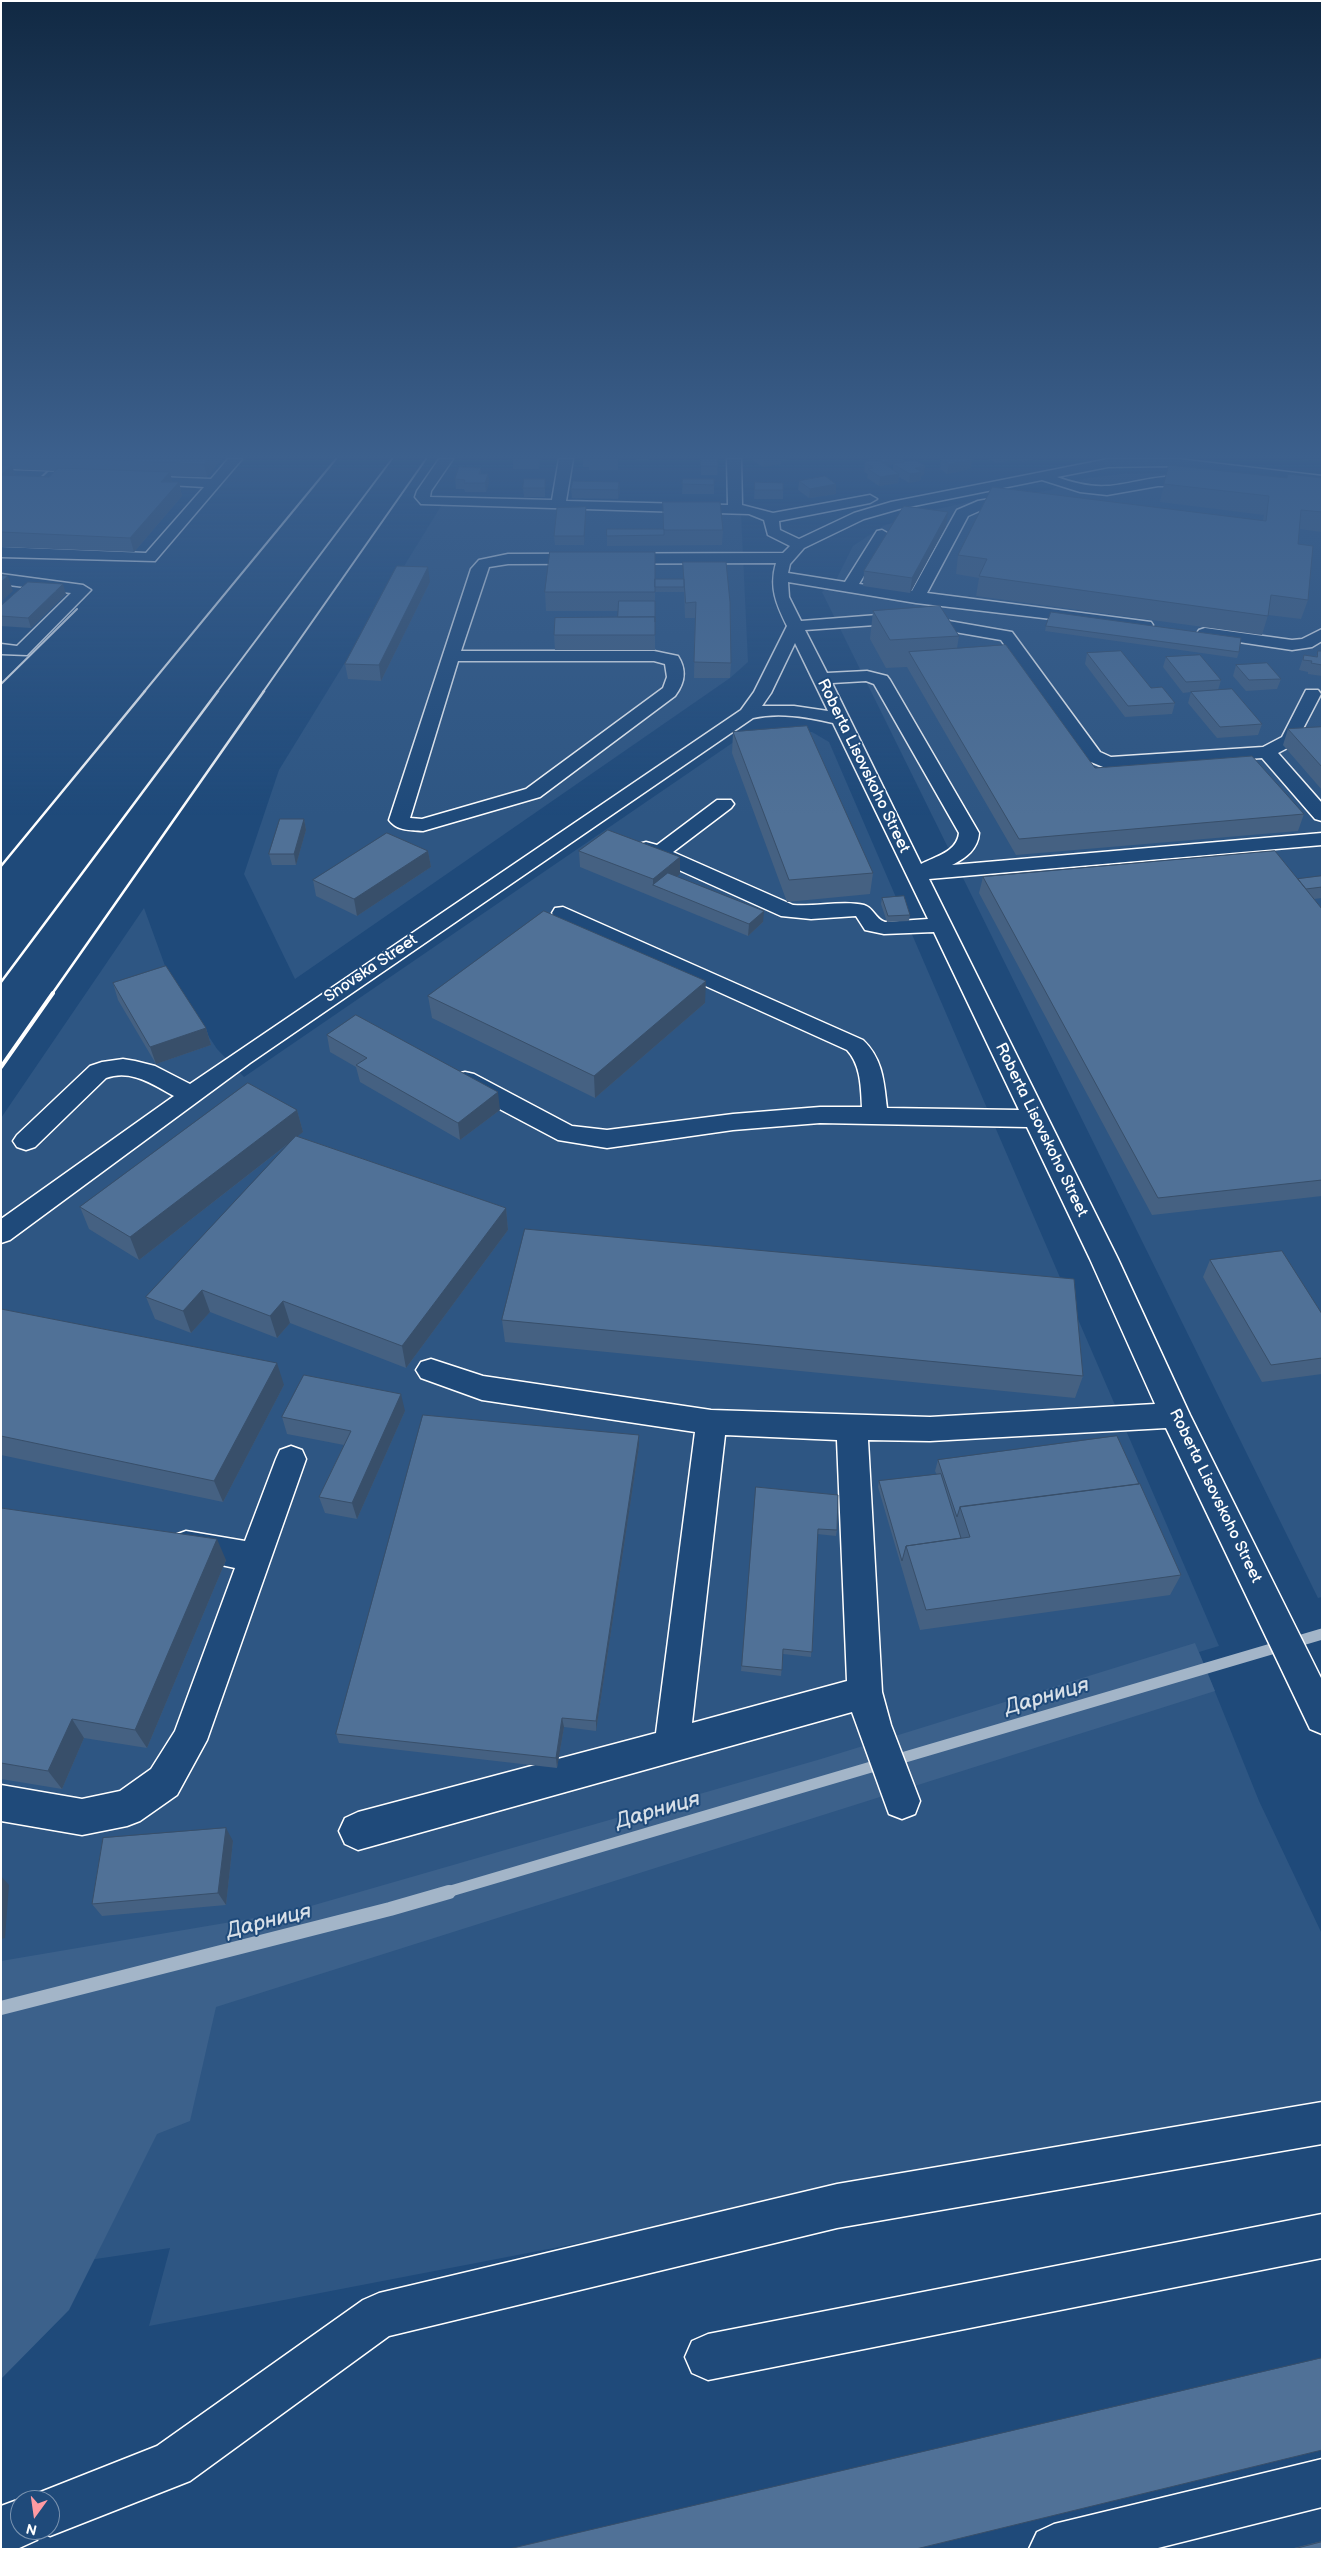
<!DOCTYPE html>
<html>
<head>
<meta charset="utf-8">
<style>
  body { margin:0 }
  #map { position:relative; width:1323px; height:2550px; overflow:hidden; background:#1f4a7a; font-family:"Balsamiq Sans",sans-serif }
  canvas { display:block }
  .frame { position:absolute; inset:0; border:2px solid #fff; pointer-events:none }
  .north { position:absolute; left:10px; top:2490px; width:50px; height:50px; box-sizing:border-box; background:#1f4a7a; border:1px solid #7992af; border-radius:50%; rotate:194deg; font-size:14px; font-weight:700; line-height:20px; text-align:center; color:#fff }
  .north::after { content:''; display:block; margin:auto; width:18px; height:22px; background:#ff9aa2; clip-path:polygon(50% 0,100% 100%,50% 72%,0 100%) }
</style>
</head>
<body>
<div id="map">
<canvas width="1323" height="2550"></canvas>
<div class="frame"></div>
<div class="north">N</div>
</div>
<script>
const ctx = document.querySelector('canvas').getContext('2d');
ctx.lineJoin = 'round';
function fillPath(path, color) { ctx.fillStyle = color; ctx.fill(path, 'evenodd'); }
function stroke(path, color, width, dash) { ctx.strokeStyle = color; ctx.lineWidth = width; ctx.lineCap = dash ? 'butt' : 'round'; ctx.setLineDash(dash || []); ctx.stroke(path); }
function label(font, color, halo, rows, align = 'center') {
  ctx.font = font + ' "Balsamiq Sans",sans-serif'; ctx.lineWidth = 4; ctx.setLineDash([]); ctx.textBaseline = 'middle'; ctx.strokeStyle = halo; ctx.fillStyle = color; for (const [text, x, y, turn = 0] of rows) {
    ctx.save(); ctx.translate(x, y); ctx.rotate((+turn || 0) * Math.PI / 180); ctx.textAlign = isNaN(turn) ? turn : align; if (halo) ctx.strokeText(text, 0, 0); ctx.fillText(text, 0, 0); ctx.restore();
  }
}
fillPath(new Path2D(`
  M1157,473L1322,492V1597L1318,1598L822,592L835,582L853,546L883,526L928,511L979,500L1051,490L1067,483L1088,478L1120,474Z
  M441,506L741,513L748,662L730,678L295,979L244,874L279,770Z
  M777,730L812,732L829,742L1219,1646L1199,1652L1259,1801L1322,1934V2100L149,2326L170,2248L1,2273V1118L144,908L168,974L217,1049L244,1077L744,735Z`), '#2e5683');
fillPath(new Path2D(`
  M1195,1643L1215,1691L216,2007L190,2121L157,2134L69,2310L1,2379V1961L290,1912L821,1759Z`), '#3c618b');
stroke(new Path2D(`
  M444,1893L1322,1634`), '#a3b5c8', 11);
stroke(new Path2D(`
  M1,2008L390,1909L449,1892`), '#a3b5c8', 14);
const minor = new Path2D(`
  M228,459H242L155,561L1,557V547L146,553L204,487L135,483L128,479L130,476L211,479Z
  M439,459H453L431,491L430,497L552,500L559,459H573L566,501L728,505L727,459H741L742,505L773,513L870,495L877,499L870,503L779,521L780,530L799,539L854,513L891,502L1108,459H1178L1322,476V484L1169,466L1108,467L1057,477C1073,483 1090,487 1107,486C1125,486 1183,467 1195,482L1188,486H1158L1107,495L1080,492L1042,480L899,509L864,519L804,548L790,564L788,573L845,582L877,531L882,530L889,534L859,584L912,591L957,510L978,501L1001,497L1008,501L1006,504L986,508L968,516L927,593L1151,622L1153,625L1151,628L1145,630L916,603L788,582L789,597L801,621L903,613L1012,632L1100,752L1111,757L1263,747L1282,737L1306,690H1318L1321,694L1295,744L1278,753L1322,803V821L1315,819L1262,758L1108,769L1086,760L1001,640L903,623L805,630L827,673L867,671L887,676L890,680L979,833C978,849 966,858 952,865L1322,833V845L929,879L1118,1259L1190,1415L1322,1680V1734L1310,1729L1166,1428L930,1441L868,1440L882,1692L891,1725L920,1801L915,1814L902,1819L889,1814L852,1712L358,1850L345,1844L339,1831L345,1818L358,1812L656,1733L695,1432L482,1400L421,1378L416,1370L421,1362L431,1359L483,1376L711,1410L930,1417L1155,1404L1090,1259L1027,1127L820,1123L733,1130L607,1148L558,1140L456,1086L453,1080L456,1074L465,1072L474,1074L572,1126L607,1130L733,1114L820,1107H862C861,1088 861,1065 847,1050L555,918L552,913L555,908L563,907L863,1040C883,1059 884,1082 887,1108L1019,1110L934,932L884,934L865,930L856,916L811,919L781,916L639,852L636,848L639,844L646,842L657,845L717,800H731L734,804L731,808L673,852L793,905C815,907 844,900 864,905C874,908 875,919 885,922L928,919L833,723C807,717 779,712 753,718L250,1063L10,1240L1,1243V1219L174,1096C152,1084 131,1069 106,1078L35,1147L26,1150L17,1147L13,1141L17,1135L90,1066L102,1062L123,1059L135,1061L155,1066L190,1084L741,710L754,692L787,626C776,604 769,587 776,563L508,564L489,567L461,651H654L678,656C687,670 685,683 675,696L540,797L423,831C410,830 397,831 389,820L471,569L479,560L508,554L783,553L790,546L768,535L764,520L749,514L421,504L415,497L417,491ZM795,643L828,711L794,706H762L771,693ZM458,661H654L665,664L667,677L663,688L526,789L422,819L410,818ZM866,681L874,684L959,833C957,852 936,856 921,864L832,683ZM725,1435L837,1440L847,1681L692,1723Z
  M1,470L87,473L94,477L87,481L1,478Z
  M1,574L83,585L91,590L27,655L1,654V644L17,646L71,593L1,584Z
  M1205,628L1292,640L1302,639L1322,629V641L1312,647L1292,650L1199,636L1197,633L1199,630Z
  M291,1446L302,1450L306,1459L207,1740L177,1795L140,1821L127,1826L82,1835L1,1821V1785L82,1799L120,1791L151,1769L175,1731L235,1568L175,1555L170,1545L175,1535L186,1531L245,1541L276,1459L280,1450Z
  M1322,2102V2144L837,2228L389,2336L190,2481L50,2536L41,2532L37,2540L17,2549H1V2506L20,2499L24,2500H20V2530H50V2500H31L33,2495L157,2446L363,2300L379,2293L837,2184Z
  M1322,2214V2258L708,2380L692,2373L685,2357L692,2341L708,2334Z
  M1322,2459V2507L1154,2549H1029L1037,2532L1054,2524Z`);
stroke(minor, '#fff', 3);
fillPath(minor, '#1f4a7a');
stroke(new Path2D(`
  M32,486L55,464
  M1,684L77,609
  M144,692L336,459
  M217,692L392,459
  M263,692L426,459`), '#fff', 2);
stroke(new Path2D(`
  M1,866L145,691
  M1,982L218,691
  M52,994L264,691`), '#fff', 2.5);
stroke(new Path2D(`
  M1,1067L53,993`), '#fff', 4);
fillPath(new Path2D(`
  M1,459H222L207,477L171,476L172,482H179L182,496L134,552L1,547ZM13,469L55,471L49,477L15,475Z
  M513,459H540L539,469H513Z
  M583,459H618V470H589V467H583Z
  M636,459H649V460H636Z
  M701,459L718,466L717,475H701Z
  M751,459H788L781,460V464L763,467Z
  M869,459H903V462L925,466L924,475L921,476L920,481L909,483L899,477L898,483L879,486L867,478L868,474L864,472L865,462H869ZM893,465V469L887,466Z
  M942,459H970L972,460L970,469L947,474L940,469L941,460Z
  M988,459H1033V460L1022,462L1016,459L996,463Z
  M1297,459H1322V461Z
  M481,468V474H488L489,483L486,492H465L464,489H456L455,479Z
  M1288,474L1322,478V532L1299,529L1298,544L1308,600L1301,619L1268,615L1262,635L976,596L979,578L956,574L958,555L1263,520L1264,515L1160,502L1164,484L1287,478Z
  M545,479V497H524L523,488Z
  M683,479H714V494H682Z
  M799,481L836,484V494L809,498L798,490Z
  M619,482L620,491L618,499L572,498L571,489Z
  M755,482L783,490V499H754Z
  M586,507V517L584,545H555L554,536Z
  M946,526L910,593L863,586L864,571Z
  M607,529L723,530L722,545L607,546Z
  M683,562L731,663L730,678H694L695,618H685L684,592H655V591V650H555L554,635L618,617V611H546L545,592L655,579H683Z
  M430,582L381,681L348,679L345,664Z
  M66,594L31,628L1,626V606Z
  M873,611L959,636L957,648L1095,768L1304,814L1298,831L1016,855L907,667L886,668L870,639Z
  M1046,626L1239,652L1237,658L1045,631Z
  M1318,651H1322V676L1308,674V672L1299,670L1304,655L1316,657Z
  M1087,653L1151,688L1175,703L1172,714L1125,717L1085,664Z
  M1166,657L1221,680L1218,690L1262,724L1258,735L1217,738L1188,703L1191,692L1183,693L1163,667Z
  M1236,665L1281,679L1277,689L1246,691L1233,676Z
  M1322,727V790L1283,745L1288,729Z
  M733,732L873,873L870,894L787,902L732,753Z
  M304,819L306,830L296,865H272L269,854Z
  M428,851L431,867L357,916L316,896L313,880Z
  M579,851L680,874L677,876L763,922L748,936L580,867Z
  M1322,876V898L1314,899L1322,909V1196L1152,1215L979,893L983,877L1298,879Z
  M882,898L910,915L909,921L887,922L881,904Z
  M113,983L206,1028L211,1045L156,1064L118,1000Z
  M428,996L705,1003L595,1098L432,1018Z
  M327,1035L500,1110L460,1140L360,1082L356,1067L330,1052Z
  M297,1110L303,1132L297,1136L506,1208L508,1230L406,1368L290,1323L277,1338L210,1312L191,1333L155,1319L146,1297L293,1140L139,1260L89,1229L80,1207Z
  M1210,1260L1322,1314V1374L1262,1382L1203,1277Z
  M1,1309L284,1385L223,1502L1,1455Z
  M502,1320L1083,1376L1075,1398L505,1342Z
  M405,1411L357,1519L325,1513L319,1497L344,1445L287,1434L282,1417Z
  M639,1446L596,1731L564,1727L557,1768L339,1743L336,1734Z
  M938,1460L1181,1575L1170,1595L920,1630L878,1487L879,1481L937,1475L935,1471Z
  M756,1487L837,1530L836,1536L817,1534L811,1657L783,1654L781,1676L741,1671Z
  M1,1508L226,1560L147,1748L84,1738L62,1789L1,1779Z
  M233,1841L226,1905L102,1916L92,1904Z
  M1322,2541V2549H1290Z`), '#456182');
fillPath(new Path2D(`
  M208,459H222L207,477L204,464Z
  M538,459H540L539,469L538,460Z
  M764,459H788L781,460V464L763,467Z
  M899,459H903V463L893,464V465L878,467V463Z
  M997,459H1016L996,463Z
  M1023,459H1033V460L1022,462Z
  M972,460L970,469L947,474L949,464Z
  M12,465L16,479L1,475Z
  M925,466L924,475L921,476L920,481L909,483L910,474L915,468Z
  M170,472L173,486L161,482Z
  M488,474L489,483L486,492L485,483Z
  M899,474L898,483L879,486L880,477Z
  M179,482L182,496L134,552L130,538Z
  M619,482L620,491L618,499V490Z
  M836,484V494L809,498L810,489Z
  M586,507V517L584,545V536Z
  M948,512L946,526L910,593L912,578Z
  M428,567L430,582L381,681L379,665Z
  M8,576L13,591L1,602V582Z
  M63,584L66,594L31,628L28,618Z
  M304,819L306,830L296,865L294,854Z
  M428,851L431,867L357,916L354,899Z
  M680,857V874L662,889L653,885V879Z
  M764,911L763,922L748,936L749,924Z
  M706,981L705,1003L595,1098L594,1076Z
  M206,1028L211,1045L156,1064L150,1047Z
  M498,1092L500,1110L460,1140L458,1123Z
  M297,1110L303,1132L139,1260L130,1237Z
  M506,1208L508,1230L406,1368L402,1346Z
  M202,1290L210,1312L191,1333L183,1311Z
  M283,1301L290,1323L277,1338L270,1316Z
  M277,1363L284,1385L223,1502L214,1481Z
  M401,1394L405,1411L357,1519L352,1503Z
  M639,1435V1446L596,1731V1721Z
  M217,1539L226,1560L147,1748L135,1730Z
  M562,1718L564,1727L557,1768L556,1758Z
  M72,1719L84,1738L62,1789L48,1771Z
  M226,1828L233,1841L226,1905L218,1893Z
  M1,1876L9,1885L5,1938L1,1939Z`), '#384f6a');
const building = new Path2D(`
  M94,459H208L204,464Z
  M513,459H538L513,460Z
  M588,459H618V461H588Z
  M701,459H717L718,466H701Z
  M872,459H899L882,462L879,460L875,461Z
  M945,459H970L972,460L949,464L941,460Z
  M879,460L899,474L880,477L868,469L873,468L865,462Z
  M915,460L925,466L915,468L922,472L910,474L893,464Z
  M1,465H12L1,475Z
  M1169,465L1287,478L1288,474L1322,478V512L1301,510L1298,544L1313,546L1308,600L1271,595L1268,616L979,576L987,559L958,555L992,487L1266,521L1269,496L1164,484Z
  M459,467L481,468L479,474H488L485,483H464L465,480L455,479Z
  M58,468L170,472L161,482H179L130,538L1,532V475L49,477Z
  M825,476L836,484L810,489L799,481Z
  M524,479H545V488H523Z
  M683,479H714V485L682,484Z
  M573,481L619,482L618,490L571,489Z
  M755,482L783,483V490H755Z
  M663,502H720L723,530H664Z
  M904,506L948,512L912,578L864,571Z
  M586,507L584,536H554L557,508Z
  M607,529H664V535L607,536Z
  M550,552H655V592H545Z
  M683,562H726L730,602L731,663L694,662L696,602L686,603Z
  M397,566L428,567L379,665L345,664Z
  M1,575L8,576L1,582Z
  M655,579H684V587H655Z
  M28,582L63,584L28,618L1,616V606Z
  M619,601H655V622V617H618Z
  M940,606L959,636L890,640L873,611Z
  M1051,612L1241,638L1239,652L1046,626Z
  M655,617V635H554L555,618Z
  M1006,645L1095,768L1252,756L1304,814L1019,839L909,652Z
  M1121,651L1151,688L1162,687L1175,703L1128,706L1087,653Z
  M1318,651H1322V665L1311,663L1312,661L1303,660L1304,655L1317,657Z
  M1200,655L1221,680L1186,682L1166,657Z
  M1267,663L1281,679L1249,680L1236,665Z
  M1232,689L1262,724L1220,727L1191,692Z
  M807,726L873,873L789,880L733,732Z
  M1322,727V767L1288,729Z
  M280,819H304L294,854H269Z
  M608,830L680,857L653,879L579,851Z
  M387,833L428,851L354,899L313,880Z
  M1275,851L1322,909V1180L1158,1198L983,877Z
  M668,873L764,911L749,924L653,885Z
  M1322,876V887L1306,889L1298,879Z
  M904,896L910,915L888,916L882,898Z
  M544,911L706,981L594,1076L428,996Z
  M166,966L206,1028L150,1047L113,983Z
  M356,1015L498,1092L458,1123L356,1065L367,1058L327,1035Z
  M248,1083L297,1110L130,1237L80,1207Z
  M296,1136L506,1208L402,1346L283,1301L270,1316L202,1290L183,1311L146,1297Z
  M525,1229L1074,1279L1083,1376L502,1320Z
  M1282,1251L1322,1314V1358L1271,1365L1210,1260Z
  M1,1309L277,1363L214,1481L1,1436Z
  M304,1375L401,1394L352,1503L319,1497L351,1431L282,1417Z
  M423,1415L639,1435L596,1721L562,1718L556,1758L336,1734Z
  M1117,1436L1139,1484L960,1507L957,1517L938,1460Z
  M941,1474L961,1538L906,1546L902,1561L879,1481Z
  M1140,1484L1181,1575L926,1610L906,1546L970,1537L960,1507Z
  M756,1487L838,1495L837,1530L818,1529L812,1652L783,1649L782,1670L742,1666Z
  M1,1508L217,1539L135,1730L72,1719L48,1771L1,1763Z
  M226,1828L218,1893L92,1904L103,1838Z
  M1322,2358V2450L916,2549H509Z
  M1322,2542V2549H1294Z`);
fillPath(building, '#507197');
stroke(building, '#384f6a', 1);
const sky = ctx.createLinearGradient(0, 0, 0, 816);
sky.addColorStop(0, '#112943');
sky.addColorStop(0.56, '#3c608d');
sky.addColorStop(1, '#3c608d00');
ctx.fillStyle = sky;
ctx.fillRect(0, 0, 1323, 816);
label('16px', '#fff', '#1f4a7a', [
  ["Roberta Lisovskoho Street",863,766,64],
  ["Snovska Street",371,969,-34],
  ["Roberta Lisovskoho Street",1041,1130,64],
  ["Roberta Lisovskoho Street",1215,1496,64]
]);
label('italic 21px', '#d8e0e8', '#1f4a7a', [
  ["Дарниця",1047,1697,-16],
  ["Дарниця",658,1811,-16],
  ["Дарниця",269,1922,-14]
]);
</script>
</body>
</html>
